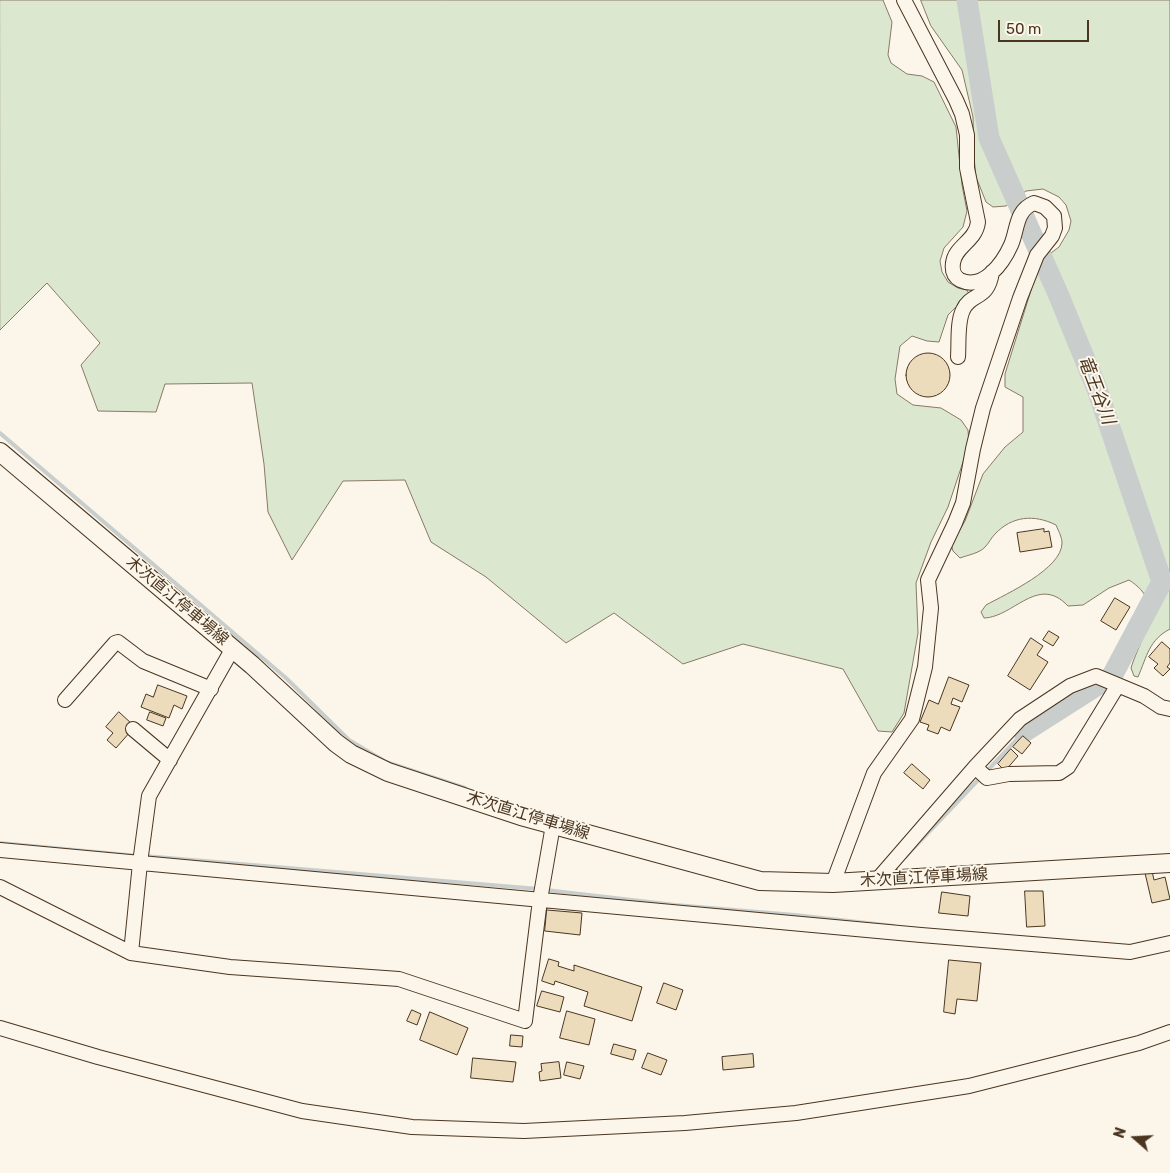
<!DOCTYPE html>
<html>
<head>
<meta charset="utf-8">
<style>
  body { margin:0 }
  #map { position:relative; width:1170px; height:1173px; overflow:hidden; background:#fbf6e9; font-family:Rubik,sans-serif }
  canvas { display:block }
  .north { position:absolute; left:1110px; top:1113px; width:50px; height:50px; -webkit-text-stroke:4px #fbf6e9; paint-order:stroke; rotate:289deg; font-size:14px; font-weight:700; line-height:20px; text-align:center; color:#4a3520 }
  .north::after { content:''; display:block; margin:auto; width:18px; height:22px; background:#4a3520; clip-path:polygon(50% 0,100% 100%,50% 72%,0 100%) }
  .scale { position:absolute; left:998px; top:20px; width:91px; height:22px; box-sizing:border-box; border:2px solid #4a3520; border-top:0; padding-left:6px; font-size:15px; line-height:18px; white-space:nowrap; color:#4a3520; -webkit-text-stroke:4px #fbf6e9; paint-order:stroke }
</style>
</head>
<body>
<div id="map">
<canvas width="1170" height="1173"></canvas>
<div class="north">N</div>
<div class="scale">50 m</div>
</div>
<script>
const ctx = document.querySelector('canvas').getContext('2d');
ctx.lineJoin = 'round';
function fillPath(path, color) { ctx.fillStyle = color; ctx.fill(path, 'evenodd'); }
function stroke(path, color, width, dash) { ctx.strokeStyle = color; ctx.lineWidth = width; ctx.lineCap = dash ? 'butt' : 'round'; ctx.setLineDash(dash || []); ctx.stroke(path); }
function label(font, color, halo, rows, align = 'center') {
  ctx.font = font + ' Rubik,"Noto Sans JP",sans-serif'; ctx.lineWidth = 4; ctx.setLineDash([]); ctx.textBaseline = 'middle'; ctx.strokeStyle = halo; ctx.fillStyle = color; for (const [text, x, y, turn = 0] of rows) {
    ctx.save(); ctx.translate(x, y); ctx.rotate((+turn || 0) * Math.PI / 180); ctx.textAlign = isNaN(turn) ? turn : align; if (halo) ctx.strokeText(text, 0, 0); ctx.fillText(text, 0, 0); ctx.restore();
  }
}
const green = new Path2D(`
  M0,0H883L892,22L888,55L891,63L907,74L922,76L934,82L956,127L962,185L967,211L963,227L944,248L940,261L942,272L948,282L958,288L967,290L969,294L948,315L939,342L927,341L912,336L900,346L895,379L897,394L913,405L941,408L961,420L968,430L969,444L948,507L931,542L916,583L918,633L904,713L892,732L878,731L843,669L743,644L683,664L614,613L566,643L486,577L431,542L405,480L343,481L292,560L268,512L264,464L252,383L165,384L156,412L98,411L81,365L100,343L47,283L0,330Z
  M921,0H1170V629C1149,640 1147,656 1138,677L1134,676L1131,668C1141,635 1168,605 1129,580L1109,588L1083,605L1068,606C1038,574 1014,617 984,618L981,612L986,605C1006,594 1062,569 1062,543C1062,537 1058,530 1056,525C1034,514 1012,516 995,534C991,538 989,543 985,547C980,553 968,555 960,558L953,551L951,544L965,521L983,474L1005,447L1023,432V397L1005,387V374L1036,274L1047,256L1059,247L1069,230L1071,221L1066,205L1059,197L1043,189L1026,191L1006,206L993,207L986,202L976,177L974,157L973,117L962,70L931,26Z`);
fillPath(green, '#dce7d0');
stroke(green, '#887966', 1);
stroke(new Path2D(`
  M0,433L286,678L349,740L386,762L465,788
  M986,772L1024,732
  M0,843L138,856
  M145,856L539,889
  M905,857L981,777
  M546,890L675,905L795,915L894,926`), '#c9cecd', 4);
stroke(new Path2D(`
  M967,0L989,138L1059,296L1097,389L1162,582L1112,676L1024,732`), '#c9cecd', 21);
const building = new Path2D(`
  M906 375a22 22 0 1 1 44 0a22 22 0 1 1-44 0Z
  M1044,529V532L1049,531L1052,547L1020,552L1017,533Z
  M1115,598L1130,607L1116,630L1101,621Z
  M1049,631L1059,637L1053,646L1043,640Z
  M1031,638L1043,646L1037,655L1048,662L1030,690L1008,676Z
  M1162,642L1170,649V663L1167,667L1170,669L1163,676L1154,668L1158,664L1149,657Z
  M949,677L969,685L962,702L953,698L951,704L960,707L950,731L941,727L938,734L927,730L929,725L920,722L929,700L938,704Z
  M158,685L187,696L182,709L174,705L169,718L141,707L146,694L153,697Z
  M119,712L132,724L130,732L116,748L107,740L113,733L106,727Z
  M150,712L166,718L163,726L147,720Z
  M1023,736L1031,743L1022,754L1013,747Z
  M1011,749L1018,756L1005,771L998,764Z
  M912,764L930,780L923,789L904,773Z
  M1152,871L1154,880L1165,877L1170,899L1152,903L1145,873Z
  M1025,891H1043L1045,926L1027,927Z
  M942,892L970,896L968,916L939,913Z
  M547,910L582,913L580,935L545,931Z
  M549,959L559,962L558,966L574,971V965L642,987L632,1021L584,1006L588,992L555,981L554,985L542,981Z
  M949,960L981,963L977,1001L957,999L955,1014L944,1012Z
  M664,983L683,990L676,1010L657,1003Z
  M542,991L564,997L560,1012L537,1006Z
  M412,1010L421,1014L417,1025L407,1021Z
  M567,1011L595,1019L589,1045L560,1038Z
  M430,1012L468,1028L457,1055L420,1040Z
  M511,1035L523,1036L522,1047L510,1046Z
  M614,1044L636,1050L633,1060L611,1054Z
  M648,1053L667,1060L661,1075L642,1068Z
  M753,1054L754,1067L723,1070L722,1057Z
  M473,1058L516,1062L513,1082L471,1078Z
  M559,1062L561,1078L540,1081L539,1072L542,1071L541,1064Z
  M567,1062L584,1066L580,1079L564,1075Z`);
fillPath(building, '#ecdcbc');
stroke(building, '#4a3520', 1);
const minor = new Path2D(`
  M958,357C959,344 957,322 963,310C971,292 988,301 992,272
  M65,700L115,643L118,642L143,661L211,689
  M133,729L170,760
  M975,767L987,778L1009,774L1059,773L1068,767L1118,685
  M0,850L921,935L1130,952L1170,943
  M877,880L975,767L1020,719L1070,686L1096,676L1144,696L1161,707L1170,709
  M833,883L874,773L912,719L925,667L931,608L928,580L955,523L963,503L973,449L983,408L1020,298L1037,255L1052,236L1055,228L1054,216L1045,207L1034,203C1015,211 1018,229 1011,245C1003,263 983,291 960,280C953,276 952,270 953,263C955,246 976,241 978,222L967,168V135L962,114L956,100L904,0
  M0,887L131,953L230,967L399,979L525,1021L540,900L553,825
  M131,953L140,863L149,796L233,648
  M0,1028L98,1057L302,1111L412,1127L524,1131L685,1123L796,1113L969,1086L1139,1043L1170,1032`);
const major = new Path2D(`
  M0,452L252,665L336,743L351,754L388,772L521,816L760,881L833,883L1170,863`);
stroke(minor, '#4a3520', 16);
stroke(major, '#4a3520', 20);
stroke(minor, '#fbf6e9', 14);
stroke(major, '#fbf6e9', 18);
label('16px', '#4a3520', '#fbf6e9', [
  ["木次直江停車場線",177,601,40],
  ["木次直江停車場線",528,816,17],
  ["木次直江停車場線",924,878,-3]
]);
label('italic 18px', '#4a3520', '#fbf6e9', [
  ["竜王谷川",1096,390,69]
]);
</script>
</body>
</html>
